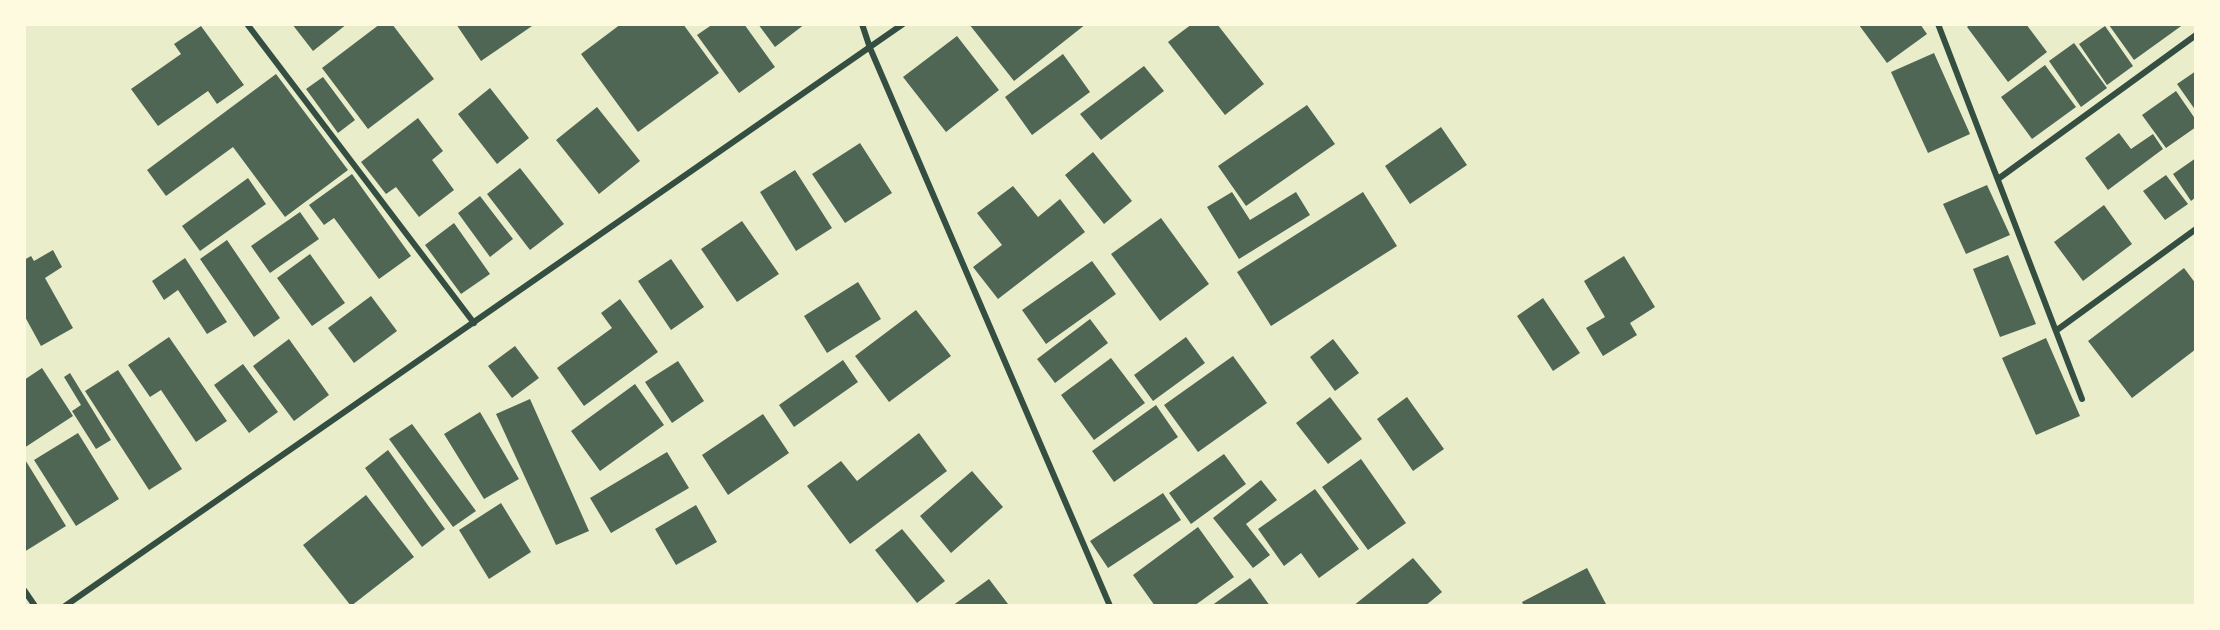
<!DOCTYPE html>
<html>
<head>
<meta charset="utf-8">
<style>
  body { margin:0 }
  #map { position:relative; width:2220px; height:630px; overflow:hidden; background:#e9edc9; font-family:Commissioner,sans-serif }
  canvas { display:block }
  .frame { position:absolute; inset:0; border:26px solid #fefae0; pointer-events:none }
</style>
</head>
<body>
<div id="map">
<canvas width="2220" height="630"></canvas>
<div class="frame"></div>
</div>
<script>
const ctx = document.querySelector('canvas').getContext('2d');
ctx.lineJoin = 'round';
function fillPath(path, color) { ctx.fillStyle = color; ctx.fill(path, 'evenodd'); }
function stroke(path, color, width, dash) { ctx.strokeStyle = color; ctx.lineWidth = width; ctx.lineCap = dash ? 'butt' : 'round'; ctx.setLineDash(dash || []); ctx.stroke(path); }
fillPath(new Path2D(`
  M292,24H347L313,51Z
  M380,24H392L434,79L368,129L322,68Z
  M456,24H535L481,61Z
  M621,24H683L719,73L638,132L581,54Z
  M713,24H744L775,67L739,93L697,35Z
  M758,24H805L775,47Z
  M969,24H1086L1014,81Z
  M1192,24H1217L1264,84L1225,115L1168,42Z
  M1861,24H1920L1927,34L1887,63L1859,25Z
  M1970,24H2026L2047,52L2008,82L1967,27Z
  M2111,24H2184L2134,60L2109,25Z
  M201,26L244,85L217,104L208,91L158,126L131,89L181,54L174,44Z
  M2105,26L2133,66L2107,85L2079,44Z
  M957,36L999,90L946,132L903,77Z
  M2074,43L2107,88L2081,107L2049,61Z
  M1934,53L1970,134L1928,153L1891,72Z
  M1063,54L1090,92L1032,135L1005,97Z
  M2045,65L2076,107L2032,139L2001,97Z
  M1144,66L1164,91L1101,140L1080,114Z
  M2196,71V111L2177,84Z
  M276,74L348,170L285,217L233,147L166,196L147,170Z
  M323,77L355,120L338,133L306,89Z
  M490,88L529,138L497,164L458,114Z
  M2176,91L2196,120V127L2166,148L2142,115Z
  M1307,105L1335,144L1246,206L1218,166Z
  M597,107L640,161L599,194L556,140Z
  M418,118L443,151L432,160L454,190L419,217L396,187L386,194L361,162Z
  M1441,127L1467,165L1410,204L1385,166Z
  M2119,133L2131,149L2153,134L2163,149L2108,190L2085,158Z
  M860,143L892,193L845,223L812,174Z
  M1093,152L1132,201L1104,224L1065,175Z
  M2196,158V197L2191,201L2173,174Z
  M520,168L564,224L530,250L487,194Z
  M795,170L832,228L796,251L760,192Z
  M352,174L411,256L379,279L334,218L324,225L309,205Z
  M2166,175L2188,204L2165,220L2143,191Z
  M248,178L266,204L200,251L182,226Z
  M1987,185L2010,235L1966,254L1943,204Z
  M1013,186L1038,217L1060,199L1085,232L998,299L973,267L1002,245L977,213Z
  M1232,192L1250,220L1296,192L1310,215L1239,259L1207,207Z
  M1363,192L1397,246L1271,326L1237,272Z
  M480,196L513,239L490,257L458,213Z
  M2104,205L2132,244L2083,281L2054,242Z
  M300,212L319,239L270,273L251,246Z
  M1161,218L1209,284L1160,321L1111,254Z
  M742,221L779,274L737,302L701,249Z
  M454,223L490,274L461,294L425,245Z
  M227,240L280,318L254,337L200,259Z
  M53,250L62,267L45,278L73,328L41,346L24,315V260L31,256L34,261Z
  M310,254L345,303L312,326L277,278Z
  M2008,255L2036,324L2000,337L1973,269Z
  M1624,256L1655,307L1630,323L1637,335L1603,356L1586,328L1605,317L1584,281Z
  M185,258L227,322L207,334L178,290L164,300L152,281Z
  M671,259L704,307L671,330L638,281Z
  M1092,261L1116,294L1046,344L1022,310Z
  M2184,268L2196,284V349L2132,398L2088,341Z
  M858,282L881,319L827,353L804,316Z
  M371,296L397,331L354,363L328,328Z
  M1543,298L1580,353L1553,371L1517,316Z
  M620,299L658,352L584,406L557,368L612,328L601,313Z
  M916,310L951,356L889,402L855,356Z
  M1090,319L1108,343L1055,383L1037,359Z
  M169,337L227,421L196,442L161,390L150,397L128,365Z
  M1186,337L1205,363L1153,401L1134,375Z
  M2046,338L2080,416L2036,435L2002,358Z
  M289,339L329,395L294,421L253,366Z
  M1333,339L1359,373L1335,391L1310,357Z
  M515,346L539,378L512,398L488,366Z
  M1233,356L1267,403L1198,452L1164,405Z
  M1111,358L1145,403L1094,440L1061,395Z
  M843,360L858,382L794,427L779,405Z
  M678,361L704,401L672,423L645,382Z
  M243,364L278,412L249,433L214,385Z
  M42,368L73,416L24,448V380Z
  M118,370L182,469L149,490L85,391Z
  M70,373L111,440L96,449L72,411L81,405L64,377Z
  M635,384L664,425L600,471L571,431Z
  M1330,397L1362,439L1328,464L1296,423Z
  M1407,397L1444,449L1413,471L1377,419Z
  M530,399L589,531L556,545L496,414Z
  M1156,405L1178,437L1114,482L1092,451Z
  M480,412L519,479L484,499L444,434Z
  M763,414L789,453L728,495L702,455Z
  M412,424L476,511L453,527L389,439Z
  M78,433L119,499L76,526L34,460Z
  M919,433L947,471L850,544L807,486L841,461L857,481Z
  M388,450L445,529L422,547L365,468Z
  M667,452L689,488L611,533L590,498Z
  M1224,454L1246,484L1191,524L1169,493Z
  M24,458L66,526L24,552Z
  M1361,459L1406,523L1368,550L1322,487Z
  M972,471L1003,507L951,553L920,516Z
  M1261,480L1277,500L1246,524L1270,555L1253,568L1213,518Z
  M1315,489L1359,549L1319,578L1301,553L1284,566L1258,529Z
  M1163,493L1181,520L1108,568L1090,541Z
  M366,495L414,557L351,606L303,545Z
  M501,503L531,552L489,579L459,530Z
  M696,505L717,542L676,565L655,529Z
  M1198,527L1234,577L1194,606H1155L1133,575Z
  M902,529L945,581L917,603L875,550Z
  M1413,558L1442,592L1425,606H1353Z
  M1587,568L1607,606H1524L1522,602Z
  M1250,578L1270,606H1211Z
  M989,579L1008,604L1005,606H952Z`), '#4f6655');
stroke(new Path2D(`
  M247,24L474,323
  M862,24L870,48L1110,606
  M1938,24L2082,399
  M1998,179L2196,35
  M2057,330L2196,229
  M24,590L35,606
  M65,606L903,24`), '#344e41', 6);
</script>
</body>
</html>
